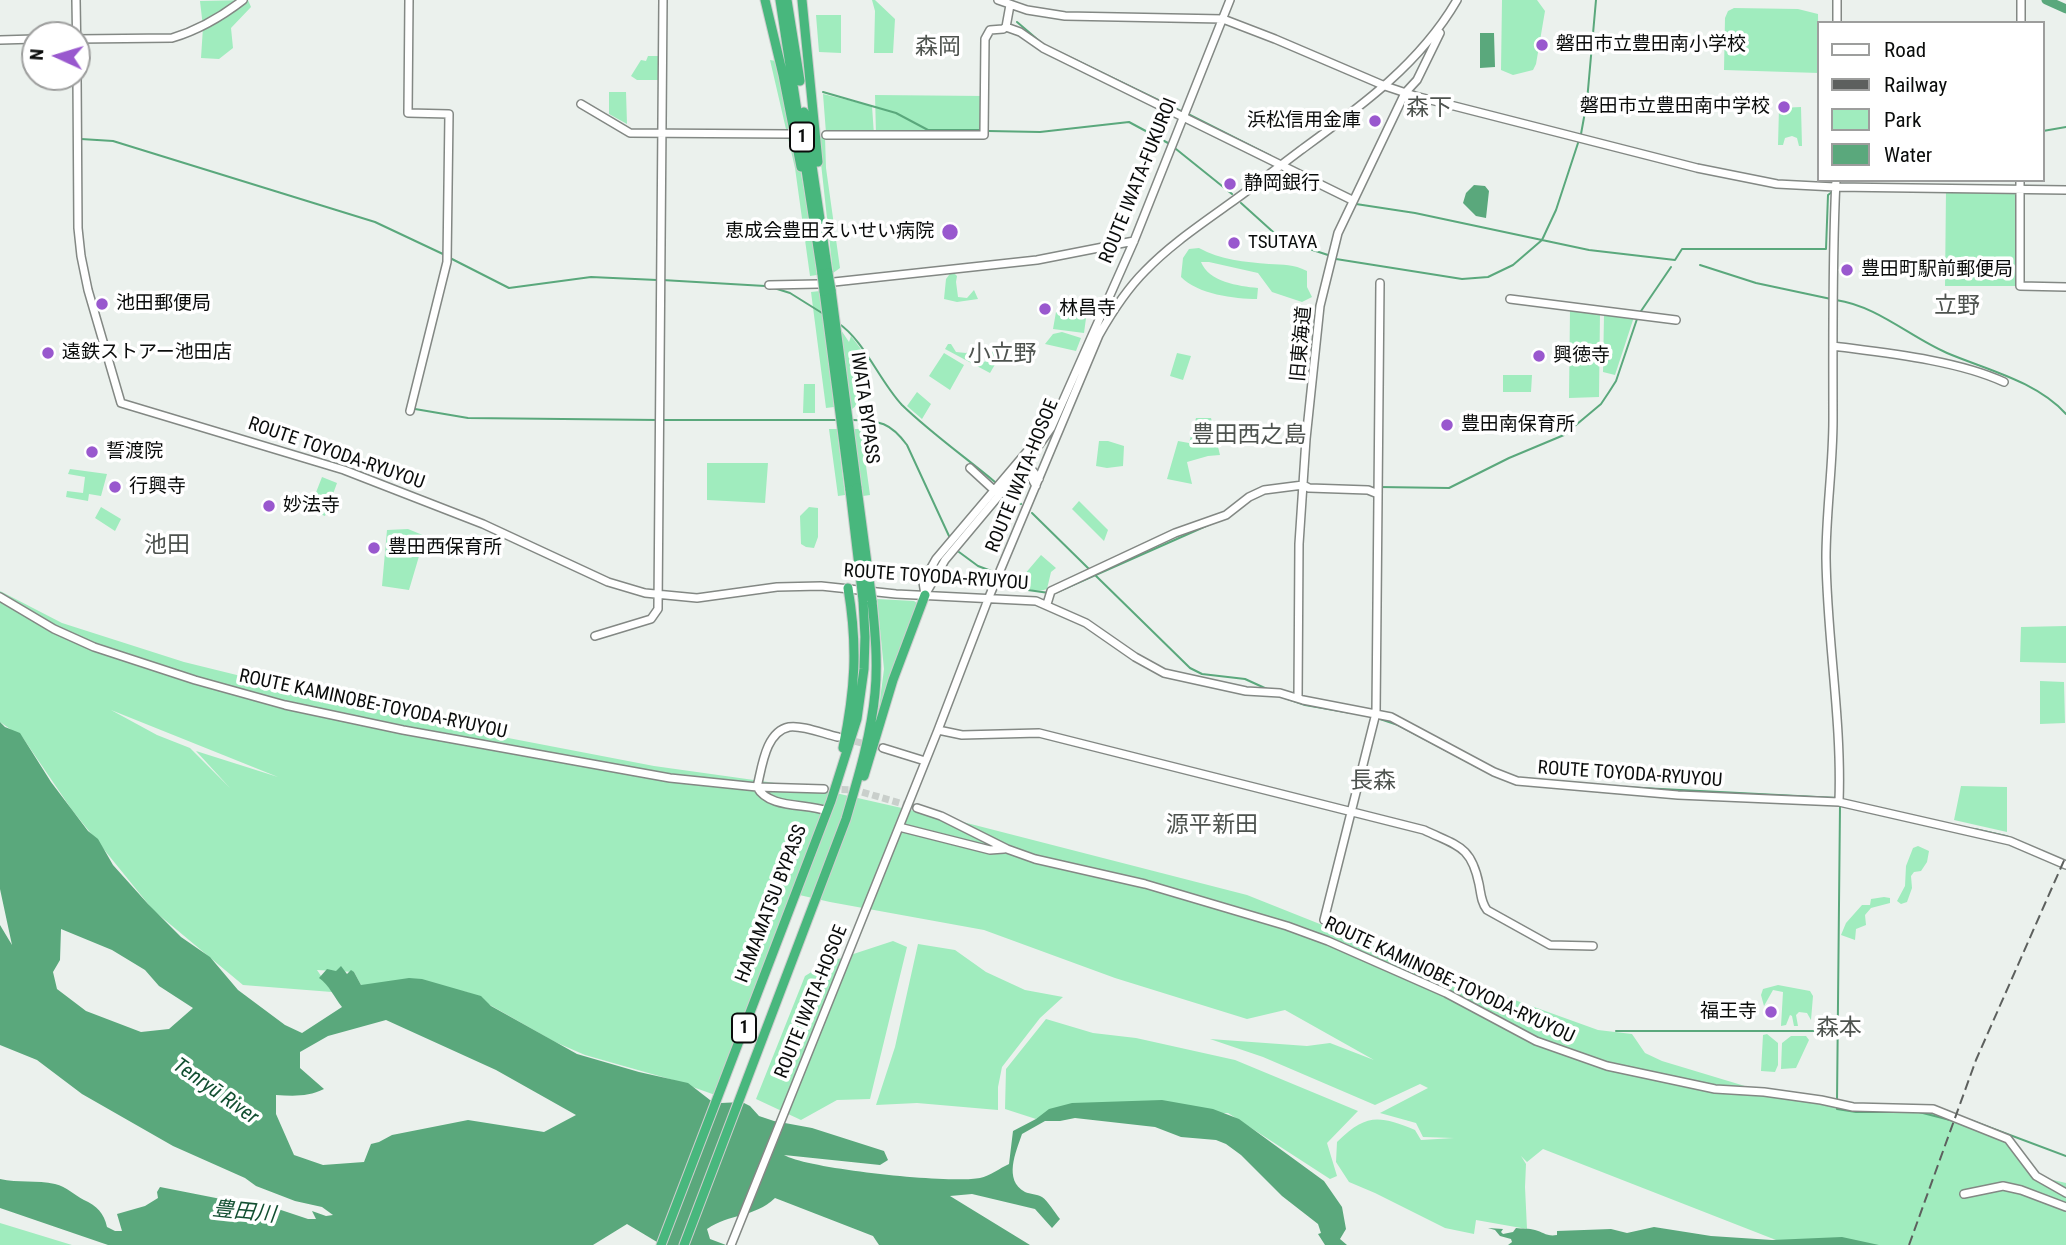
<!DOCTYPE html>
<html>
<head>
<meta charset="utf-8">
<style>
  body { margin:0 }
  #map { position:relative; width:2066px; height:1245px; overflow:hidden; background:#ebf1ed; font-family:"Roboto Condensed",sans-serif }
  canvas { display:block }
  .legend { position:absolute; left:1817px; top:21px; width:228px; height:161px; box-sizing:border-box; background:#fff; border:2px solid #9d9e9d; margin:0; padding:9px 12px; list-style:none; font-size:21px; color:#0a0c0b }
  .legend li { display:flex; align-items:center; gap:14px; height:35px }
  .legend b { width:35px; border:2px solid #9d9e9d }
  .north { position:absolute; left:21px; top:21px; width:70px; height:70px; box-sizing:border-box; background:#fff; border:2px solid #9d9e9d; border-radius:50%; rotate:274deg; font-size:19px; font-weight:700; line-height:28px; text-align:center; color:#0a0c0b }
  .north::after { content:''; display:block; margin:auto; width:24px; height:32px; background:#9958ce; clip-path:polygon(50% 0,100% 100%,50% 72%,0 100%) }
</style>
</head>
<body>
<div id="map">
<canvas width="2066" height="1245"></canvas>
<ul class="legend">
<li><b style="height:9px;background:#fff"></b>Road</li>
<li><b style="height:9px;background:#5d605e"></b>Railway</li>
<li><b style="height:19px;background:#a0ecbe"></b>Park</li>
<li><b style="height:19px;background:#5aa87c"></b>Water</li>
</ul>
<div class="north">N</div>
</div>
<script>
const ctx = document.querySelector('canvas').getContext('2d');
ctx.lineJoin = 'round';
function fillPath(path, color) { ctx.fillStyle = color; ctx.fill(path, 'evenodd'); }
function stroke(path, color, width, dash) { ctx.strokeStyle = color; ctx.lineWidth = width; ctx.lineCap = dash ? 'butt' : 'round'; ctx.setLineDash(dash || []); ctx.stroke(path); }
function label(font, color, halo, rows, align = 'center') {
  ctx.font = font + ' "Roboto Condensed","Noto Sans JP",sans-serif'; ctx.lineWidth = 7; ctx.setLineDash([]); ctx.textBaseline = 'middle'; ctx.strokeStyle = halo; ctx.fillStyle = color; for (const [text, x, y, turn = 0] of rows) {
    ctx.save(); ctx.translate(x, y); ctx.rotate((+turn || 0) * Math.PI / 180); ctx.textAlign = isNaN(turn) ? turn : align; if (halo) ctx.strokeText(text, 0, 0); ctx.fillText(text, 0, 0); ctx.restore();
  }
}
fillPath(new Path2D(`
  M248,0L251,7L231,28L233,48L219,59L201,58L203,27L200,1Z
  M872,0H875L895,19L893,53H874L875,11Z
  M1502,0H1537L1545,11L1536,64L1533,70L1513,75L1501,70Z
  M1734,8L1798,9L1818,14L1819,73L1724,70L1725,18L1728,11Z
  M816,15H841V53L819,52Z
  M648,56H659L660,80H637L631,76L641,60L646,61Z
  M770,60L776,61C794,132 808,202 817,275L810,276L795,168Z
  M609,92H626L627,124L609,114Z
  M823,94L872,106L874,135L826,133Z
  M875,95L984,96V135H876Z
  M1801,107L1802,146H1799L1797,138L1792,136L1785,138L1783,145H1778L1779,108Z
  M818,136L825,137L826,168L840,268L833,273Z
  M1946,189H2020V286H1945Z
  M1199,248C1220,260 1245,262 1269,264C1284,265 1293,264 1307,271V287L1312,297L1302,302L1272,292L1258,273L1209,262H1201C1209,282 1238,286 1258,288L1257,299C1235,299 1197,294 1181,277L1183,258L1189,249Z
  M952,271L957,276L956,282L958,297L967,298L974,290L978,299L957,302L944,299L946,279Z
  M820,291L834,407L826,408L811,292Z
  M1570,309L1600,312L1599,397L1569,398Z
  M1087,311L1084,333L1053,329L1056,312Z
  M1604,314L1634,317L1615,375L1603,372Z
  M841,330L849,342L851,336L870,361L869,373H853L858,404L851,410Z
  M1062,332L1081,338L1076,351L1045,344L1053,334Z
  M948,344H951L956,352L966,353L975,349L979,351V360L983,362L988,361L993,351L996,352L997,361L990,373L945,349Z
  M944,353L964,365L950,390L929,376Z
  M1177,353L1191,356L1183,380L1170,376Z
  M1503,375H1532L1531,392H1503Z
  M804,384H815V413H803Z
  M917,392L931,404L922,419L907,406Z
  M1196,418H1211L1220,455L1208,456L1187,462L1192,484L1167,479L1178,441L1189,443Z
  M829,429H837L845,495L838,496Z
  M854,429H861L870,495L863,496Z
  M1099,441H1108L1124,446L1123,466L1107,468L1096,466Z
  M707,463H768L765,503L707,500Z
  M70,469L107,474L101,496L89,494L88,501L66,497L67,491L83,493L85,477L68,474Z
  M322,477L337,483L325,516L312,511L318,497L315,495Z
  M1079,501L1108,530L1104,541L1072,509Z
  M101,507L121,519L115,531L95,518Z
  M809,507L818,508V537L814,548L806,547L801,544L800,516Z
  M408,529L425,536L409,590L382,586L387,530Z
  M1041,555L1056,568L1051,572L1047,589C1035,593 1027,589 1018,582Z
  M0,591L62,623L184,662L387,712L477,732L654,766L818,789L959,821L1247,895L1473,985L1598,1030L1632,1034L1645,1053L1662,1061L1768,1093L1859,1107L1938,1111L2010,1141L2036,1176L2066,1183V1245H1841L1776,1240L1543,1149L1527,1162L1521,1156L1526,1164L1525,1187L1527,1229L1476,1220L1474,1234L1445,1228L1375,1193L1349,1182L1336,1162L1337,1142C1366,1114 1378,1115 1415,1130L1421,1140L1454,1138L1423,1137L1416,1123L1380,1113L1428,1088L1420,1084L1375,1105L1263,1057L1210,1039L1307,1046L1330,1043L1374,1060L1285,1010L1247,1019L1115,978L984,930L830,902L795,894L718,1096L673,1080L585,1055L555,1042L467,992L361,985L354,972L317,970L332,992L243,985L153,910L72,810L23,738L0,722ZM111,710L278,777L196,751L230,788L190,748L157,735Z
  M877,599L914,601L917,603L877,723L884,669Z
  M2066,626V663L2020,662L2021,627Z
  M2040,681L2064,682L2065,723L2040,724Z
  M1961,786L2007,787V832L1954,820Z
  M1918,846L1929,851L1927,862L1921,871L1914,872L1911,876L1912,888L1907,902L1901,904L1897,901L1905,886L1906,866L1913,848Z
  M1884,897L1890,898V903L1871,908L1865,915L1866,925L1856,929L1855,940L1841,935L1846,923L1862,905H1870L1871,899Z
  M893,941L907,947L870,1099L837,1100L801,1120L756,1099L805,976L826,963Z
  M918,944L955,950L986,972L1025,990L1063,997L1040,1018L1002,1067L998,1087V1110L917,1103L876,1105L895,1047Z
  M1778,985L1810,991L1813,996L1811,1020L1807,1013L1799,1012L1796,1015L1798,1026H1794L1792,1016L1790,1015L1786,1025L1781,1026L1783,992L1773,990L1764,1006L1761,995L1763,989Z
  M1046,1019L1093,1033L1136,1038L1235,1060L1358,1111L1327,1143L1337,1176L1330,1179L1228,1113L1041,1116L1036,1119L1005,1109L1006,1069Z
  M1767,1034L1778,1043V1065L1775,1072L1761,1071L1763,1035Z
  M1791,1036H1806L1809,1040L1796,1068L1781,1069L1782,1043Z
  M0,1223L72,1245H0Z`), '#a0ecbe');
fillPath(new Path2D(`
  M1480,33H1494L1495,67L1480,68Z
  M1474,185L1485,186L1489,191L1486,218L1476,216L1463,203L1466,193Z
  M0,722L5,727L20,733L51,782L88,831L98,839L113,865L148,904L181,937L210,957L238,990L285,1025L302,1033L342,1007C334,997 329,985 319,978L327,969L336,971L341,966L347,974L351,970L354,972L361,985L409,978L422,979L481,996L491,1006L577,1054L639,1072L688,1083L710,1100L721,1103L742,1102L750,1106L759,1116L774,1121L812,1128L884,1151L888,1160L880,1165L784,1155C808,1169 950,1184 980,1178C990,1176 1000,1168 1009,1164L1013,1131L1036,1119L1049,1109L1072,1103L1162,1100L1213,1109L1239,1119L1324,1181L1342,1207L1346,1229L1340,1239L1347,1245H1325L1318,1234L1321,1233L1318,1224L1282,1196L1241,1155L1226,1144L1216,1140L1181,1137L1155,1127L1075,1118L1060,1121H1045L1022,1134C1016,1152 1003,1180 1025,1192C1030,1194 1037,1194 1042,1197C1048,1201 1055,1213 1060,1219L1052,1228L1035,1209L972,1194L950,1196L1030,1245H879L873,1236L775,1198C754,1218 730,1213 707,1229L710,1239L726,1245H662L627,1224L593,1245H108L0,1208V1179C18,1183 37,1180 55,1184C67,1187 74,1195 84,1200C97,1206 104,1213 107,1227L115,1231H122L117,1214L145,1206L158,1198L157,1192L160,1187L221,1199L251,1200L308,1219H316L312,1211L326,1216L333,1215L322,1207L295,1201L256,1186L245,1178L173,1146L82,1094L37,1060L0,1045V925L12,945L0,889ZM61,929L112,950L145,970L159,986L193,1008L169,1029L141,1032L86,1011L57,989L53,972L60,960ZM386,1020L496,1070L576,1115L544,1132L468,1120L392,1135L379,1142L371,1144L364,1162L323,1165L294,1155L276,1114V1095C293,1096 308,1097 324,1089L300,1068V1052L328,1036Z
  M1654,1227L1711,1236L1772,1240L1842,1237L1879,1245H1508L1512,1242L1511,1239L1500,1236L1495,1230L1488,1228L1503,1229L1501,1232L1503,1234L1513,1232L1516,1228C1522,1229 1529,1228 1535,1230C1543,1232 1547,1237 1557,1235V1231L1611,1229L1627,1233Z`), '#5aa87c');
stroke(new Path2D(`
  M1017,22L1044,45
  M1059,52L1183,112
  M823,92L896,113L928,130H983
  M1188,114L1271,156
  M988,131L1040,132L1129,122L1168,143
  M2043,131L2066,127
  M1581,134L1587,101L1596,0
  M81,139L113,141L375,222L445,255
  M1176,149L1232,194
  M1241,203L1282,240L1328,255
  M1356,204L1415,213L1589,250L1675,260L1682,249H1826L1828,195L1832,192
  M450,258L509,288L591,277L657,280
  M1336,259L1462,279L1488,277L1513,265L1542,240L1556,210L1579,140
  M1700,265L1756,283L1831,299
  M662,280L765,286
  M774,288L790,293L822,313
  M1836,300C1877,306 1910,337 1947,353C1987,370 2036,381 2066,414
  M1639,314L1671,267
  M838,323C864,340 880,382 902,405C931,433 965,457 995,482
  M415,409L468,418L658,420
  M664,420H837
  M853,420C880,421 890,422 907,445L949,536
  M1379,487L1449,488L1509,458L1564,435L1601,404L1609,392L1616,381L1637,319
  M1008,493L1021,504
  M1032,513L1090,570
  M959,552L978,566L994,572
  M1094,574L1190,668L1202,674L1245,679L1267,689
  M1005,579L1021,589L1049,593
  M1055,593L1213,523
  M1285,698L1305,705L1351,713
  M1377,718L1398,725L1485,771
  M1622,787L1837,798
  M1975,829L2006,836L2023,843
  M1616,1031H1837
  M1837,1101L1840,806
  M1837,1107V1109L1856,1112H1903
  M1919,1112L1950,1120
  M1970,1120L2066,1156`), '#5aa87c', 2);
stroke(new Path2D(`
  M2046,0L2066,9`), '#5aa87c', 9);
stroke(new Path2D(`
  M845,739L883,748
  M831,789L855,790L917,808`), '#c9cfcb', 7, [7, 3.5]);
const secondary = new Path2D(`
  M76,0L77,61
  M409,0L408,113L449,114L447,262L410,411
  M998,0L1027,10L1065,16L1223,19L1275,39L1385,86L1415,96L1697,168L1777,184L1835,187L2066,190
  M1837,23V0
  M2021,23V0
  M1006,27L1010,5
  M77,39L172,38C199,30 221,17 243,0
  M0,40L35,39
  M77,77L78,228L81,256L88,290L121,403L344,470L483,524L608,582L645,593L697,598L777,587L821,586L896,594L1036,601L1086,623L1135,657L1164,673L1246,691L1280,693L1303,700L1391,717L1494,772L1517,781L1678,795L1839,802L2010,841L2066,865
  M581,104L630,133L790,134
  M826,135H984L985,39L990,30L1003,29L1006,27L1020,32L1043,48L1352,200
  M1836,180C1832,260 1833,340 1833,420C1833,466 1826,512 1826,558C1827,640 1842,720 1839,802
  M2020,180V286L2066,287
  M834,282L1037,260L1134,241
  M769,285L818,284
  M1510,299L1676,320
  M1833,346C1886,353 1956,360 2004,382
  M1025,461L1039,479
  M1023,462L1036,486
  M970,468L995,491
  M925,595L945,560L1027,462L1051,428L1134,241L1230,0
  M925,595L923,582L936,559L1030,448L1055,410
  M0,597L54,629L94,647L195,680L285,705L403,730L670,778L757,787L824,789
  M1047,604L1051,591L1175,533L1226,515L1249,497L1264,490L1303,485L1309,488L1368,490L1378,494
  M595,636L651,619L658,609L663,0
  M1298,698L1299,544L1306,439L1320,306L1338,233L1405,93L1417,80L1440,33
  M938,730L962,735L1039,733L1424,830C1457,846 1471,845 1479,884C1481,894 1481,902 1487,910L1550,945L1593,946
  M883,748L925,761
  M917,808L941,816L1007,849L1035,859L1145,884L1287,926L1328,941L1446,993L1536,1041L1607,1066L1715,1089L1764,1092L1821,1100L1853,1107L1933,1109L2008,1139L2036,1176L2066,1193
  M827,811C805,803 769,809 757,787C762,768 765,732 789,727C803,725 824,734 838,737
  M899,827L990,850L1004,849
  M1324,920L1376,713L1380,283
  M1964,1194L2003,1186L2021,1190L2066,1207
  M731,1245L938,730L989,597L1099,335C1112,312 1126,290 1145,271C1170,245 1200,225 1229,204C1253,187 1277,168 1301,150C1360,107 1420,64 1457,0`);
const highway = new Path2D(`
  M765,0L783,75L801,167
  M780,0L822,274
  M787,0L800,81
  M802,0L818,162
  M804,112L828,273
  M831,290L857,488
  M824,291L850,490
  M843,748C855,690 858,647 848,588
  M864,776L893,680L925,595
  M661,1245L831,801L857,719L864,669L865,637L863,600
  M684,1245L846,819C858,778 871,736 875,693C878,662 875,631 872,601`);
stroke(secondary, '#838884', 10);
stroke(highway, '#cecece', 11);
stroke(secondary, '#fff', 7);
stroke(highway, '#48b77d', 9);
stroke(new Path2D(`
  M1909,1245L1976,1060L2066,856`), '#5d605e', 2, [10, 5]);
const highwayBridge = new Path2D(`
  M828,273L831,290
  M822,274L824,291
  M857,488L872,601
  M850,490L863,600`);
stroke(highwayBridge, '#cecece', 11, []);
stroke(highwayBridge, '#48b77d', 9);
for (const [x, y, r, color] of [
  [1542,45,7,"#9958ce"],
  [1784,107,7,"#9958ce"],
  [1375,121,7,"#9958ce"],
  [1230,184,7,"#9958ce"],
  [950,232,9,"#9958ce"],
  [1234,243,7,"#9958ce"],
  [1847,270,7,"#9958ce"],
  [102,304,7,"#9958ce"],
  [1045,309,7,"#9958ce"],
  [48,353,7,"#9958ce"],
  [1539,356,7,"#9958ce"],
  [1447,425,7,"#9958ce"],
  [92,452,7,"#9958ce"],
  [115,487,7,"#9958ce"],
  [269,506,7,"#9958ce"],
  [374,548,7,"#9958ce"],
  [1771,1012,7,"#9958ce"]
]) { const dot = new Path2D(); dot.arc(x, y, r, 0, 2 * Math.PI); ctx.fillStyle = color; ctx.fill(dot); stroke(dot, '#fff', 2.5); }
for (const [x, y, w] of [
  [802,137,24],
  [744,1028,24]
]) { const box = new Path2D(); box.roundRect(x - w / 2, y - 14.5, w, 29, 5); ctx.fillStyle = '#fff'; ctx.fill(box); stroke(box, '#0a0c0b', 2); }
label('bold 18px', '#0a0c0b', null, [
  ["1",802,137],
  ["1",744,1028]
]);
label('19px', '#0a0c0b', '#fff', [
  ["磐田市立豊田南小学校",1556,45],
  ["磐田市立豊田南中学校",1770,107,"right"],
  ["浜松信用金庫",1361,121,"right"],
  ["静岡銀行",1244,184],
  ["恵成会豊田えいせい病院",934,232,"right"],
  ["TSUTAYA",1248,243],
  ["豊田町駅前郵便局",1861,270],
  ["池田郵便局",116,304],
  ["林昌寺",1059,309],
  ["遠鉄ストアー池田店",62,353],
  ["興徳寺",1553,356],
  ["豊田南保育所",1461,425],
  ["誓渡院",106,452],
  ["行興寺",129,487],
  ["妙法寺",283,506],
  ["豊田西保育所",388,548],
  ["福王寺",1757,1012,"right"]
], 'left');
label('19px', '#0a0c0b', '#fff', [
  ["ROUTE IWATA-FUKUROI",1139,181,-68],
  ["旧東海道",1302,344,-85],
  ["IWATA BYPASS",864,408,82],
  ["ROUTE TOYODA-RYUYOU",336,454,19],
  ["ROUTE IWATA-HOSOE",1023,476,-68],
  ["ROUTE TOYODA-RYUYOU",936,578,4],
  ["ROUTE KAMINOBE-TOYODA-RYUYOU",373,705,12],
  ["ROUTE TOYODA-RYUYOU",1630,775,4],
  ["HAMAMATSU BYPASS",772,904,-69],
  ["ROUTE KAMINOBE-TOYODA-RYUYOU",1449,981,25],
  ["ROUTE IWATA-HOSOE",812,1002,-68]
]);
label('italic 21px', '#124f31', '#fff', [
  ["Tenryū River",215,1092,35],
  ["豊田川",244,1213,6]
]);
label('23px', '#4e534f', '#fff', [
  ["森岡",938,48],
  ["森下",1429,109],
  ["立野",1957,307],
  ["小立野",1002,355],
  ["豊田西之島",1249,436],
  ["池田",167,546],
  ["長森",1373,782],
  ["源平新田",1212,826],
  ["森本",1839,1029]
]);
</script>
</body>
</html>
